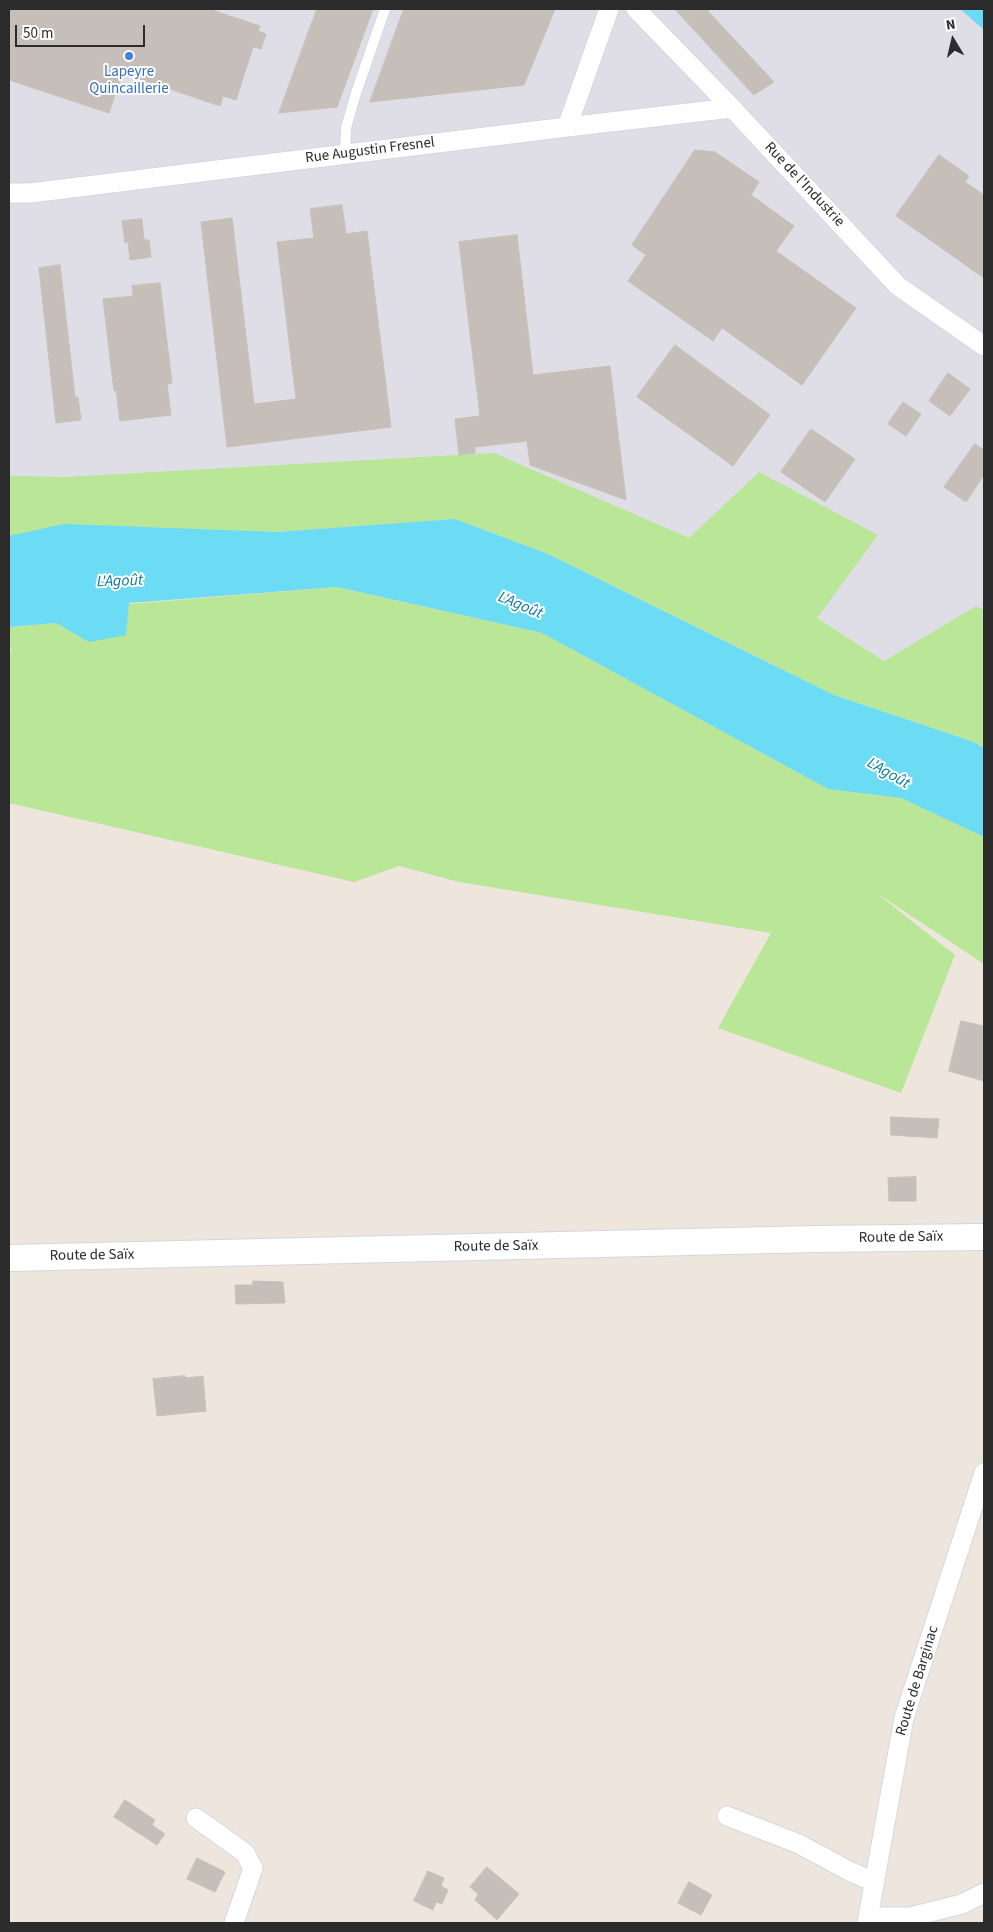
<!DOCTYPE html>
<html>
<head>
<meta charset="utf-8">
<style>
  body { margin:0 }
  #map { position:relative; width:993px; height:1932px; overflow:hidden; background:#eee5dd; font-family:"Source Sans 3",sans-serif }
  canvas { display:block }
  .frame { position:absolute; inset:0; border:10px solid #2b2b2b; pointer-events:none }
  .north { position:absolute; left:928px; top:15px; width:50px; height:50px; -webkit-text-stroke:4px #fff; paint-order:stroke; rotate:351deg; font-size:14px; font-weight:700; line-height:20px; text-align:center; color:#2b2b2b }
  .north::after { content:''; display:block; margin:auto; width:18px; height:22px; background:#2b2b2b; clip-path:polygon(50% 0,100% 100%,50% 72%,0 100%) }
  .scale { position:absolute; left:15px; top:25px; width:130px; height:22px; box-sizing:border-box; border:2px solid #2b2b2b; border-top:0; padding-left:6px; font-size:15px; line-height:18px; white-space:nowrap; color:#2b2b2b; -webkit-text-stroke:4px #fff; paint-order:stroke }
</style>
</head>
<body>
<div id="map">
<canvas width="993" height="1932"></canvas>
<div class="frame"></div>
<div class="north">N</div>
<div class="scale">50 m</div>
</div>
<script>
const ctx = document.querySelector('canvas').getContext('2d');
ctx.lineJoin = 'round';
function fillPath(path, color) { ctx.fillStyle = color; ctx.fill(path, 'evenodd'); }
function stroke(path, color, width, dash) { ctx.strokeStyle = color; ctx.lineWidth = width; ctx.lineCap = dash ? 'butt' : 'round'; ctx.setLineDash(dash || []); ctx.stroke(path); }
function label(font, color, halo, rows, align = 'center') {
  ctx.font = font + ' "Source Sans 3",sans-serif'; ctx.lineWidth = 4; ctx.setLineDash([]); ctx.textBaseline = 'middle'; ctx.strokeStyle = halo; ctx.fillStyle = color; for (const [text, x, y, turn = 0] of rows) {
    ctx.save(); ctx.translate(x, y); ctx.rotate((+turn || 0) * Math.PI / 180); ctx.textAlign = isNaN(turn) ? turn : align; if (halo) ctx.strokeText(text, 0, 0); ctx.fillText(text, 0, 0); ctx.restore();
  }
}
fillPath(new Path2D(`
  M9,9H960L984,30V725L817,618L9,486Z`), '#dfdee6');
fillPath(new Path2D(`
  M494,453L689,538L759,472L878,535L817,618L884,661L976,606L984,610V748L974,742L834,695L548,554L455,519L276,532L9,536V476L65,477Z
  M337,587L542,633L828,789L901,798L984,837V964L875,892L955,955L901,1093L718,1028L771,933L459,882L399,866L354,882L9,803V652H12L9,645V627L56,623L90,642L129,604Z`), '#b9e697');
fillPath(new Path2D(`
  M960,9H984V30Z
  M455,519L548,554L834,695L974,742L984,748V837L901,798L828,789L542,633L337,587L129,603L126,635L89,642L56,623L9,627V536L64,524L276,532Z`), '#6cdbf4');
const building = new Path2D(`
  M9,9H209L260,26L258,31L266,34L261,49L253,47L236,100L223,96L220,106L122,73L109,113L9,80Z
  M317,9H373L337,107L279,113Z
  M404,9H555L524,85L370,102Z
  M675,9H706L774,82L754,95Z
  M695,150L715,152L759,182L751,195L794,226L776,251L856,308L802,385L722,328L713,341L628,281L646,255L632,245Z
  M939,155L969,176L965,182L984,195V278L896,216Z
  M342,205L346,234L367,231L391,427L227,447L201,222L232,218L254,404L296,399L277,242L314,238L310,209Z
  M142,219L144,240H149L151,257L130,260L128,242L125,243L122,221Z
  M517,235L533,375L610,366L626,500L530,465L527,441L475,447V453L459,455L455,419L480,416L459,242Z
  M60,265L75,397H78L81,420L56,423L39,268Z
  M160,283L172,383L167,384L171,415L120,421L116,390L114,391L103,299L133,296L132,286Z
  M675,345L770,415L733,466L637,397Z
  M948,373L970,389L950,416L929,401Z
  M903,402L921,414L906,436L888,424Z
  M811,429L855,459L825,502L781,472Z
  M975,444L984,450V475L966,502L944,487Z
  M961,1021L984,1026V1081L949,1071Z
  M891,1117L939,1119L937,1138L891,1135Z
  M916,1177V1201H889L888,1178Z
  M253,1281L283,1282L285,1303L236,1304L235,1285H253Z
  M185,1376V1378L203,1376L206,1411L157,1416L153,1379Z
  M125,1800L155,1820L152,1825L165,1834L157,1845L114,1817Z
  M197,1858L225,1872L215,1892L187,1879Z
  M487,1867L519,1894L497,1920L475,1900L478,1894L470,1887Z
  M428,1871L444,1878L441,1886L448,1890L442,1904L436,1902L433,1910L414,1901Z
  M689,1882L712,1895L701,1915L678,1903Z`);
fillPath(building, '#c6bfb9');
stroke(building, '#c9c1b6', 1);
const lane = new Path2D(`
  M345,154L346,128L356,93L385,9`);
const street = new Path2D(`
  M636,9L732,108L898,286L984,346
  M567,127L609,9
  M9,193H30L567,127L732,108
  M727,1816L799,1844L851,1872L875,1882
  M196,1818L245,1853L253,1868L234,1923
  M869,1917H910L962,1904L984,1893
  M867,1923L904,1718L984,1473`);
const secondary = new Path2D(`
  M9,1258L815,1239L984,1237`);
stroke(lane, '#d2d7e5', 12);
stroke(street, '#d2d7e5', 21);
stroke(secondary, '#d2d7e5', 28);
stroke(lane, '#fff', 10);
stroke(street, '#fff', 19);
stroke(secondary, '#fff', 26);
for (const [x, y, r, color] of [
  [129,56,5,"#3f7fe0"]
]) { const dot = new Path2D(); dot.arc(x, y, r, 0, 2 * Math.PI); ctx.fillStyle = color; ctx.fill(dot); stroke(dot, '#fff', 2); }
label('15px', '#366cbe', '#fff', [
  ["Lapeyre",129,73],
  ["Quincaillerie",129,90]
]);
label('15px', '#2b2b2b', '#fff', [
  ["Rue Augustin Fresnel",370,151,-7],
  ["Rue de l'Industrie",804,185,47],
  ["Route de Saïx",901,1238,-1],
  ["Route de Saïx",496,1247,-1],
  ["Route de Saïx",92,1256,-1],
  ["Route de Barginac",918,1681,-73]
]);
label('italic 16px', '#087aa3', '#fff', [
  ["L'Agoût",120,582,-2],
  ["L'Agoût",520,606,23],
  ["L'Agoût",888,774,30]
]);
</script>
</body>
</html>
